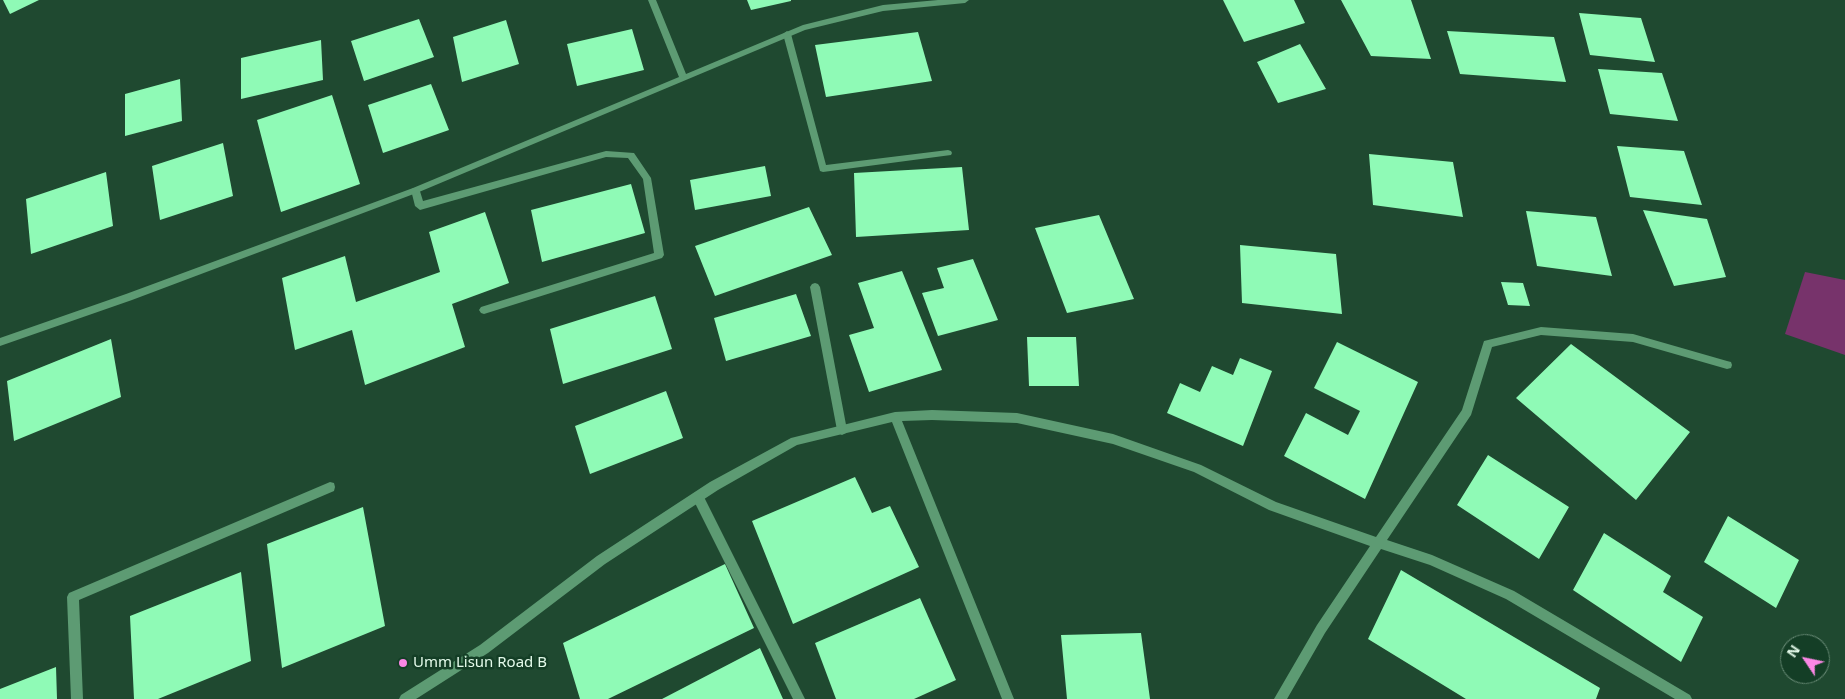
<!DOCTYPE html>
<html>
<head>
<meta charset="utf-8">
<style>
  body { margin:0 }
  #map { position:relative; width:1845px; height:699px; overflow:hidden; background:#1f4930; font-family:"Noto Sans",sans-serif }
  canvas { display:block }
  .north { position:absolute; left:1780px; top:634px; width:50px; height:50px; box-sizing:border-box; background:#143e26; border:1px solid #678974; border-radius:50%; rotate:304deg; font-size:14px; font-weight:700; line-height:20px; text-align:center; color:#e4faea }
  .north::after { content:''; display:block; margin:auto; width:18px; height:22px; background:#fb87e5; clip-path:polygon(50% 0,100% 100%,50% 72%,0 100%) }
</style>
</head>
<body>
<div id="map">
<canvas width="1845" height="699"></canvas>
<div class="north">N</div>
</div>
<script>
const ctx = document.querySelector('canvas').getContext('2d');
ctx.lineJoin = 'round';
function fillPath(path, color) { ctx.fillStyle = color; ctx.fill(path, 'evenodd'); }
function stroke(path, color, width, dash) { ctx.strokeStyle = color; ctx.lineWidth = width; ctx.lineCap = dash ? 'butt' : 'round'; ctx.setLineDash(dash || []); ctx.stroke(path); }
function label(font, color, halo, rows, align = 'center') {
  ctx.font = font + ' "Noto Sans",sans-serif'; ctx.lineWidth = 5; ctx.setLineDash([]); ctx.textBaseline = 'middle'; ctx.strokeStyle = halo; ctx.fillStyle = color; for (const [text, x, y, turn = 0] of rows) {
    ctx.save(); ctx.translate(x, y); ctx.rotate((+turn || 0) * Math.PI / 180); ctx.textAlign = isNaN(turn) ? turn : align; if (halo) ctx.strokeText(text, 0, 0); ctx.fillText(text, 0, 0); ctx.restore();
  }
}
fillPath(new Path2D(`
  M1805,272L1845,280V355L1785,334Z`), '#77336b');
fillPath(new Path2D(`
  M3,0H39L10,14Z
  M747,0H791V1L751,10Z
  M1223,0H1294L1305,23L1244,42Z
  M1341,0H1411L1431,59L1371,56Z
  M1579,13L1641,18L1655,62L1590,55Z
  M419,19L434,57L364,81L351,41Z
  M506,20L519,64L462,82L453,37Z
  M632,29L644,70L577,86L567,44Z
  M1447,31L1554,37L1566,82L1460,74Z
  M918,32L932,81L826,97L815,45Z
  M321,40L323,80L241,99V58Z
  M1300,44L1326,89L1278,103L1257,62Z
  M1598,69L1662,73L1678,121L1610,114Z
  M180,79L182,121L125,136V94Z
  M431,84L449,130L383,153L368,105Z
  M332,95L360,184L281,212L257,120Z
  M223,143L233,196L160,220L152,166Z
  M1617,146L1684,151L1702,205L1630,197Z
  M1369,154L1453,162L1463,217L1373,205Z
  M765,166L771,196L695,210L690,180Z
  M962,167L969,230L856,237L854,173Z
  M106,172L113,226L31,254L26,199Z
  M631,184L645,233L542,262L531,210Z
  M809,207L832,255L715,296L695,246Z
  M1643,210L1707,219L1726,277L1674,286Z
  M1526,211L1596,217L1612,276L1537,266Z
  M485,212L509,283L452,304L465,347L365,385L352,330L295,350L282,278L345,256L356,302L440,272L429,232Z
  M1099,215L1134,299L1067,313L1035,228Z
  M1240,245L1336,254L1342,314L1242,303Z
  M973,259L998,320L938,336L922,293L944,288L937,268Z
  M902,271L942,370L869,392L849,335L874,328L858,283Z
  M1501,282L1523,283L1530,306L1508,305Z
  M796,294L811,336L726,361L714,318Z
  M655,296L672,349L563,384L550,329Z
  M1027,337H1076L1079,386H1029Z
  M111,339L121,397L14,441L7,381Z
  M1337,342L1418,382L1365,499L1284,456L1306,413L1348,435L1360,411L1314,388Z
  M1571,344L1690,432L1636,500L1516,398Z
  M1240,358L1272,371L1243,446L1167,413L1180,383L1200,392L1212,366L1233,375Z
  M666,391L683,438L590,474L575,426Z
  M1488,455L1569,507L1539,559L1457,505Z
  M855,477L872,513L890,506L919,567L793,624L752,521Z
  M363,507L385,626L282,668L267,544Z
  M1728,516L1799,560L1776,608L1704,562Z
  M1604,533L1671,576L1663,592L1703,617L1681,662L1573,590Z
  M725,564L754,628L608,699H580L563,643Z
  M1401,570L1600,688L1596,699H1466L1368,639Z
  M241,572L251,661L158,699H134L130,616Z
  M920,598L956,680L914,699H836L815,643Z
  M1141,633L1150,699H1067L1061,635Z
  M760,648L783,699H662Z
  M56,667L57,699H0V689Z`), '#8ffab6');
fillPath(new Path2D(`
  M787,31L791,34L826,165L948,150L951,151L952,153L951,155L823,172L820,171L783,34Z
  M606,151L634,153L651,178L664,255L662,258L484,314L481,313L479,310L481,307L654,253L643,179L628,158L606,157L420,210L415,206L411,190L413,188H419L423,201Z
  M815,283L818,284L820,287L847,430L846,433L842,435L838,433L837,430L810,287L812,284Z
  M330,482L334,483L335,487L334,491L79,600L83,699H71L67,597L69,593Z
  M698,492L702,493L805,699H793L694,501L693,497L694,493Z`), '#5d9b73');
fillPath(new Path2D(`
  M648,0H656L686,74L803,25L883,5L938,0H969L965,3L883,11L805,30L419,192L132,300L0,346V338L126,294L413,188L679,77Z
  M1541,327L1633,334L1727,361L1731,362L1732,365L1731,368L1727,369L1633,342L1541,335L1492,347L1471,415L1387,540L1432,555L1514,591L1690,695L1692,699H1675L1506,599L1430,565L1381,549L1325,633L1287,699H1274L1317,625L1370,546L1269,510L1194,472L1113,444L1017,423L932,420L902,421L1014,699H1002L892,422L797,445L718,490L605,564L488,653L416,699H399L401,695L480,645L597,556L710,482L791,438L895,412L932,410L1017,413L1113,434L1201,465L1276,502L1376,537L1462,410L1484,341Z`), '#5d9b73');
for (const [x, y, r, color] of [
  [403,663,5,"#fb87e5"]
]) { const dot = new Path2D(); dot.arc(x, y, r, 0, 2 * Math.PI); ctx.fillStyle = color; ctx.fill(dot); stroke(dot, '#143e26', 2); }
label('15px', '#e4faea', '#143e26', [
  ["Umm Lisun Road B",413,663]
], 'left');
</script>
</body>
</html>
